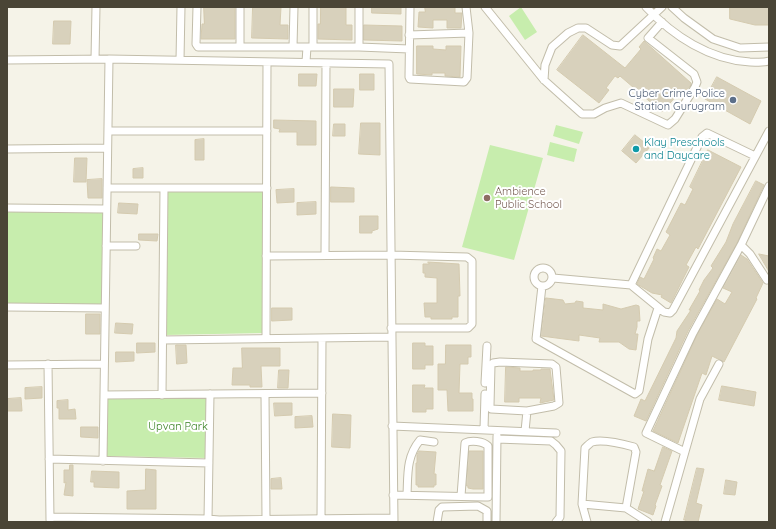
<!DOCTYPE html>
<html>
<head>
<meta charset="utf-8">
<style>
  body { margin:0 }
  #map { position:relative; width:776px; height:529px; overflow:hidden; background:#f5f3e8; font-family:Quicksand,sans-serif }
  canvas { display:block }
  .frame { position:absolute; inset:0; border:8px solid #4a4536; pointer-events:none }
</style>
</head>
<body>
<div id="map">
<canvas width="776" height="529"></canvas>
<div class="frame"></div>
</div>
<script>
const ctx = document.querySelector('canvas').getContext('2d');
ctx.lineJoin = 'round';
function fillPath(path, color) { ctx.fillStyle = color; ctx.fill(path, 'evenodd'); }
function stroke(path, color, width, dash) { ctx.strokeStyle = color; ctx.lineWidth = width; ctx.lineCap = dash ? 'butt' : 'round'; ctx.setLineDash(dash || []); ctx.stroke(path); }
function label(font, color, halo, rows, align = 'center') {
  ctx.font = font + ' Quicksand,sans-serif'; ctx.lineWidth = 4; ctx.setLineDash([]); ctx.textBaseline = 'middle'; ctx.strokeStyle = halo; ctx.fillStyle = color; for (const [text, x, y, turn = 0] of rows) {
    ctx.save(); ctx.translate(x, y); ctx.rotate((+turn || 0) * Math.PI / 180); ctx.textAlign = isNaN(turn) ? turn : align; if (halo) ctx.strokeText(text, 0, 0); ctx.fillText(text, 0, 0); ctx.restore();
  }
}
fillPath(new Path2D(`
  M521,7L537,32L525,40L509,16Z
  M556,125L583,132L579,144L553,136Z
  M550,142L577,149L574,162L547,155Z
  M490,145L543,158L514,260L462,247Z
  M167,191H264V333L165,335Z
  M7,211H104L102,305L7,304Z
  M107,398H207V458L105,456Z`), '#c7edad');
const building = new Path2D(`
  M204,7H235V39H201L202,24H204Z
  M253,7H281L280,25H288V39L252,38Z
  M321,7H346V25H352V40L318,39V24H320Z
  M372,7H401V14L372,13Z
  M425,7H455V13H462L461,28H447V20H433V28L418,27L419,12H425Z
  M730,7H769V25H755L730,19Z
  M54,21H71L70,44H53Z
  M364,25L402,26V41L364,40Z
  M583,35L625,68L641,49L639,47L644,41L691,83V85L682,95L679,93L662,112L620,76L618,78L615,76L606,88L609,90L599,103L557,70Z
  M417,46H433V49L446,50V46H461L460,77L445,76V73H432V75L417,74Z
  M299,74H317L316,86H299Z
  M360,74H374V90H360Z
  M717,77L761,101L750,124L705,99Z
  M334,89H354L353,107H334Z
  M274,120L316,121V145H297V132H279L280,129L274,128Z
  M361,123H380V155L359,154Z
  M334,124H345V136H333Z
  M635,135L650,147L636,163L622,151Z
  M204,139V160H195V140Z
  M708,150L741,167L698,249L696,247L686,265L689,267L671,303L661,297L662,295L652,293L637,284L640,277L644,279L654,259L653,258L657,249L661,251L670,235L666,232L681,203L685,205L693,189L690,187Z
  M75,158H87L86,182H74Z
  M143,168V178H133V169Z
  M102,179V198H88L87,180Z
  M756,181L764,185L737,243L688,331L646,421L634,416L641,399L645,401L676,338L677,331L691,310H689L700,291L699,290L704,280L713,268L711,266L726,242L733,224Z
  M331,187L354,188V202H331Z
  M294,189V202L277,203L276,190Z
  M316,202V214L297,215V203Z
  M119,203L138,204L137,214L118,213Z
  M360,216H378V229L372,231V233H360Z
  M139,234H158L157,241L139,240Z
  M759,254L769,256V272L768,270Z
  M741,255L747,259L763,283L756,298L757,299L724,362L712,356L706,375L702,373L678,443L653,431L697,335L717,299L725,304L732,292L723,288Z
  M428,262L459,264L460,296H458V317H452V319H431V317H425L424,303H437V278L425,277V273H423V264H429Z
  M546,298L563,300L565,304L575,303L576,301L583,302V308L603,310V304L621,309L636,305L639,306L640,321H637V327L635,334H638L636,350L629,349L619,342H599L600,338L579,335V341L541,336Z
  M272,308H292V320L272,321Z
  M86,314H100V334H86Z
  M116,323L133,324L132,334L115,333Z
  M137,343H155V352L137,353Z
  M413,343H425V346H433V365H425V369H413Z
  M176,345H186L187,363L177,364Z
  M446,345H471V357H468V364H460L459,393H472V399H473V411H448L447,390H438V364H445Z
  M242,348H280V366H261L262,387H250V385H232L233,368H242Z
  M116,352H134V361L116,362Z
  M506,367L520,368V371H533V370H541V369H550L554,400L540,403L541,398H519V402H505Z
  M279,370H289L288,388H278Z
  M413,385H425L424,388H433V409H426V412H413Z
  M722,386L756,392L754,406L719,400Z
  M42,387V398L25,399V388Z
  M21,398L22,411H7V399Z
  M68,400V410L75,409L76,419H59V408H57V401Z
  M274,403H292V415L275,416Z
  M333,414L351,415L350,448L332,447Z
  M312,416L313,427L295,428V417Z
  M81,427H98V438L81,437Z
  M663,447L672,451L660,485L662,486L655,505L656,506L653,515L638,509L644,491H642L648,469L654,471Z
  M419,451L436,452L434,474H436V485H434V487H418V485H416V463H417V455Z
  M469,451H483V489H473L468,488V486H467Z
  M70,465H73V496L64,495L66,482L64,483V470H69Z
  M697,468L704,469L696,503L702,505L698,522H685L686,520H684Z
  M146,469L156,470V509H127V491L145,490Z
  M92,471L119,472V488L94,487V482H91Z
  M281,478L282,489H271V479Z
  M726,480L737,482L735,495L724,494Z`);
fillPath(building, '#d8d1bc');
stroke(building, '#d4caaf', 1);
const street = new Path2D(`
  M197,7L196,44L198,47H359V7
  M410,7L409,77L410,79L464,82L467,78L469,33L466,7
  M485,7L544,80L582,114H594L605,108L621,103L668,125L675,119L695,87L697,82L694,74L648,38L662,22
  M646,7C673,36 710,60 750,62C757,62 763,63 769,61
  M672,7L684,18L713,39L740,48L769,47
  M409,35L469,33
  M240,46V7
  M293,47L294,7
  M313,47V7
  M359,47L409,49
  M95,59L96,7
  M7,60L109,59L389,64L394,522
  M180,60L181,7
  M306,62L307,47
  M544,80L545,65L552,47L568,33L578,28H586L612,45L620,46L662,7
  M108,131H267
  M7,149L107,148
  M107,188H267
  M7,208L106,209
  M741,245L750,254L767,280
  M106,246H136
  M325,255L326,63
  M266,256L391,255L467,257L472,261V324L468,328H391
  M534 277a9 9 0 1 1 18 0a9 9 0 1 1-18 0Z
  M553,278L631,285L664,312L670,313L673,310L769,131
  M631,285L702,137L707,133L755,156
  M542,286L536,339L635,394L639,391L648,339L658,308
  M7,307L105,308
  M266,338L267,62
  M163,340L392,337
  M48,364L50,520
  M7,365L104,364
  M485,383L487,346
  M265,394L266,519
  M104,395L322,393
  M162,395L164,188
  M392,426L556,433
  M484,429L485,394
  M525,431L527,411L491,409L490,406L491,365L493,363L500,362L552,364L556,367L559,403L554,406L527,411
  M497,439L551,441L556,445L561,451L560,517L556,522
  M685,452L646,433L693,333L741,245L769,186
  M49,459L209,463
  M103,461L109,59
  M393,495L485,497H488V446C483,441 471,440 465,443L461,496
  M407,495C408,475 406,457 420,440L434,442
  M582,504L626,508
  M50,517L208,519L219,520L393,518
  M208,519L210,394
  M321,519L322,338
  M437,522L439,510L442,507L478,506L487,511V522
  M496,522L497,436
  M587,522L582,504L585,448C587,446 590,443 592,442C603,439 623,444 634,447L636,452L626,508L648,522
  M665,522L700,399L719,364`);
stroke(street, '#c2bdaa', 9);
stroke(street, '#fff', 7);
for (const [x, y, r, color] of [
  [733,100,4,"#5c6f8a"],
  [636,149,4,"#0f9aa8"],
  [487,198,4,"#8d6e63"]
]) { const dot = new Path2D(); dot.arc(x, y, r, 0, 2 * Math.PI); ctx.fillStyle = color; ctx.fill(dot); stroke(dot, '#fff', 1.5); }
label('11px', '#4e5e75', '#fff', [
  ["Cyber Crime Police",725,94],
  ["Station Gurugram",725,107]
], 'right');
label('11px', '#0d838f', '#fff', [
  ["Klay Preschools",644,143],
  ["and Daycare",644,156]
], 'left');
label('11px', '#785e54', '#fff', [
  ["Ambience",495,192],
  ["Public School",495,205]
], 'left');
label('11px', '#398123', '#fff', [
  ["Upvan Park",178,427]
]);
</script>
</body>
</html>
